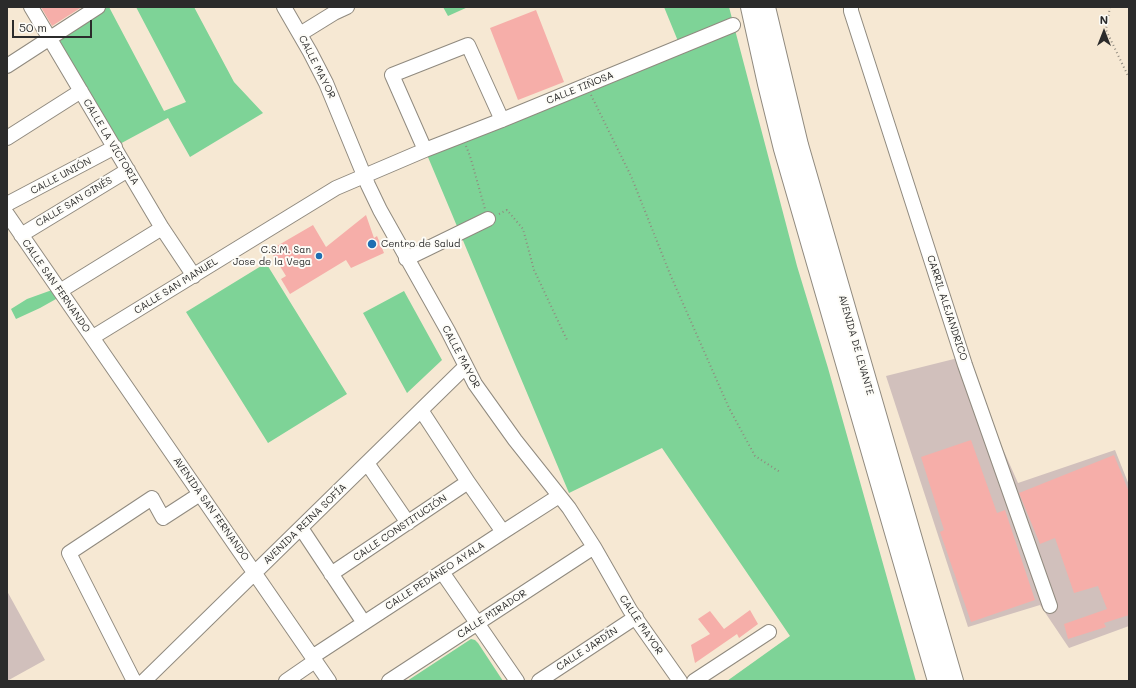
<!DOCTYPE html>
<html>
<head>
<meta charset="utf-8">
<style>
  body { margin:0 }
  #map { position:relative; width:1136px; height:688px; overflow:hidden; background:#f6e8d3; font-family:Mali,sans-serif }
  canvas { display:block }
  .frame { position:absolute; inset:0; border:8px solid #2b2b2b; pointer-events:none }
  .north { position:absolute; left:1084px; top:12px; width:40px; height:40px; -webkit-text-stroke:3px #fdfcf7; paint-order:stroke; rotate:0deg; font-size:11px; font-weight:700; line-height:16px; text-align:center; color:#2b2b2b }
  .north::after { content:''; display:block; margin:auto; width:14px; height:18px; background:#2b2b2b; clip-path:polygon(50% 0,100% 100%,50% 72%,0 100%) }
  .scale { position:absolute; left:12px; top:20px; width:80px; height:18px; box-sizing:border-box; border:2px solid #2b2b2b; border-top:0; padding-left:5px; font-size:12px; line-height:14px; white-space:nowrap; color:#2b2b2b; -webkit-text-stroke:3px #fdfcf7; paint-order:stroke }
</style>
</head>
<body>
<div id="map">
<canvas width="1136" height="688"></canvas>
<div class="frame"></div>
<div class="north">N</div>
<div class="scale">50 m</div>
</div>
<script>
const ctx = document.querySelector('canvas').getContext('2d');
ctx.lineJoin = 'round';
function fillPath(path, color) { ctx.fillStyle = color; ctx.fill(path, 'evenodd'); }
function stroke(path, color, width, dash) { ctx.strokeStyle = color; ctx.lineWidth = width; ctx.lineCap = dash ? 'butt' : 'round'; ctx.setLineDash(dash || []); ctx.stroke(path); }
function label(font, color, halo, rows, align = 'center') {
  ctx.font = font + ' Mali,sans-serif'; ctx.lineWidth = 4; ctx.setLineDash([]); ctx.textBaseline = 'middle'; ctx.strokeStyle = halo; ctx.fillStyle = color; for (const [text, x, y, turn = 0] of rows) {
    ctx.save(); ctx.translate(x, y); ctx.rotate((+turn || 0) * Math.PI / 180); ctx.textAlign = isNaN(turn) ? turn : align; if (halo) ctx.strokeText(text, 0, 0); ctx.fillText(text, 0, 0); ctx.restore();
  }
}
fillPath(new Path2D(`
  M962,357L1018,483L1115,450L1129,485V626L1069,648L1040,605L968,627L886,376Z
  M7,591L45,660L7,681Z`), '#d1c0bc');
fillPath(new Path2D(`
  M102,7H109L164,111L186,102L136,7H194L234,82L263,113L190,157L168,118L116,146L52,38Z
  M443,7H468L448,16Z
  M664,7H729L797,266L828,368L916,681H727L790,636L662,448L569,493L425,150L680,46Z
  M266,263L347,394L268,443L186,312Z
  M52,290L57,293L56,299L40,308L16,319L11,309L27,299Z
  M404,291L442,360L407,393L363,313Z
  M471,639L475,640L478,643L503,681H407Z`), '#7ed397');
fillPath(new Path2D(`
  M41,7H82L52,26Z
  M536,10L564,82L518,100L490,28Z
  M366,215L374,238L377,236L384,253L351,268L346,260L290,294L281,279L286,276L270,250L313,225L326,247Z
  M971,440L997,513L1005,510L1035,600L971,622L940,532L944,530L921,457Z
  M1114,455L1129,492V615L1104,623L1106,627L1068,639L1064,624L1107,609L1098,586L1074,593L1055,538L1040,544L1019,493Z
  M750,610L758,624L739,638L737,634L695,663L691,645L710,634L698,619L710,611L724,629Z`), '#f6aea9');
const minor = new Path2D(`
  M31,7L162,228L194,276
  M284,7L310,52L326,83L368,185L380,210L448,331L475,384L515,440L569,508L594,547L630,610L680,681
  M851,7V11L965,365L1050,606
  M300,34L334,13L347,7
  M7,66L98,7
  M7,138L81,91
  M425,150L392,75L468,45L502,120
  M7,204L115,147
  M7,214L329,681
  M21,235L128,170
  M406,259L488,219
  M60,291L162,228
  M93,337L336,188L425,150L502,120L733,25
  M421,410L468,482L503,532
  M367,463L408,523
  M301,528L364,623
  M442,572L517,681
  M331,574L468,482
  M312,657L503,532L559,496
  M134,681L69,553L152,498L163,518L200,494
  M144,681L465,367
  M286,681L315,661
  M389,681L594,547
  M539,681L636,617
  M694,681L769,632`);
const major = new Path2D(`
  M750,7L767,84L783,149L937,681
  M766,7L799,145L954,681`);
stroke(minor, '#908a7f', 16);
stroke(major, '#908a7f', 20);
stroke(new Path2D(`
  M1110,7L1106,30L1129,78
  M591,95L631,176L670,274L729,408L755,456L780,472
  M466,146L470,156L485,209
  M499,214L507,210L523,229L534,270L567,340`), '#908a7f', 2, [1, 3]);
stroke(minor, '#fff', 14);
stroke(major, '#fff', 18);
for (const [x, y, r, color] of [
  [372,244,5,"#1f6fb2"],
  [319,256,4,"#1f6fb2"]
]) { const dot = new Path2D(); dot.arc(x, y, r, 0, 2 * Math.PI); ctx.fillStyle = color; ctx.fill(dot); stroke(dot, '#fdfcf7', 1.5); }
label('10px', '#2b2b2b', '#fdfcf7', [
  ["CALLE MAYOR",317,67,63],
  ["CALLE TIÑOSA",580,88,-22],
  ["CALLE LA VICTORIA",111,142,59],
  ["CALLE UNIÓN",61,176,-28],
  ["CALLE SAN GINÉS",74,202,-31],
  ["CALLE SAN FERNANDO",56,286,55],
  ["CALLE SAN MANUEL",176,286,-32],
  ["CARRIL ALEJANDRICO",947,308,72],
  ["AVENIDA DE LEVANTE",856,345,74],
  ["CALLE MAYOR",461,357,62],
  ["AVENIDA SAN FERNANDO",211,509,55],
  ["AVENIDA REINA SOFÍA",305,524,-44],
  ["CALLE CONSTITUCIÓN",400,528,-34],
  ["CALLE PEDÁNEO AYALA",435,576,-33],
  ["CALLE MIRADOR",492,614,-33],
  ["CALLE MAYOR",641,625,56],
  ["CALLE JARDÍN",587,649,-33]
]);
label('10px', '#2b2b2b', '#fdfcf7', [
  ["Centro de Salud",381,244],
  ["C.S.M. San",311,250,"right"],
  ["Jose de la Vega",311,262,"right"]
], 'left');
</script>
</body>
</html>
